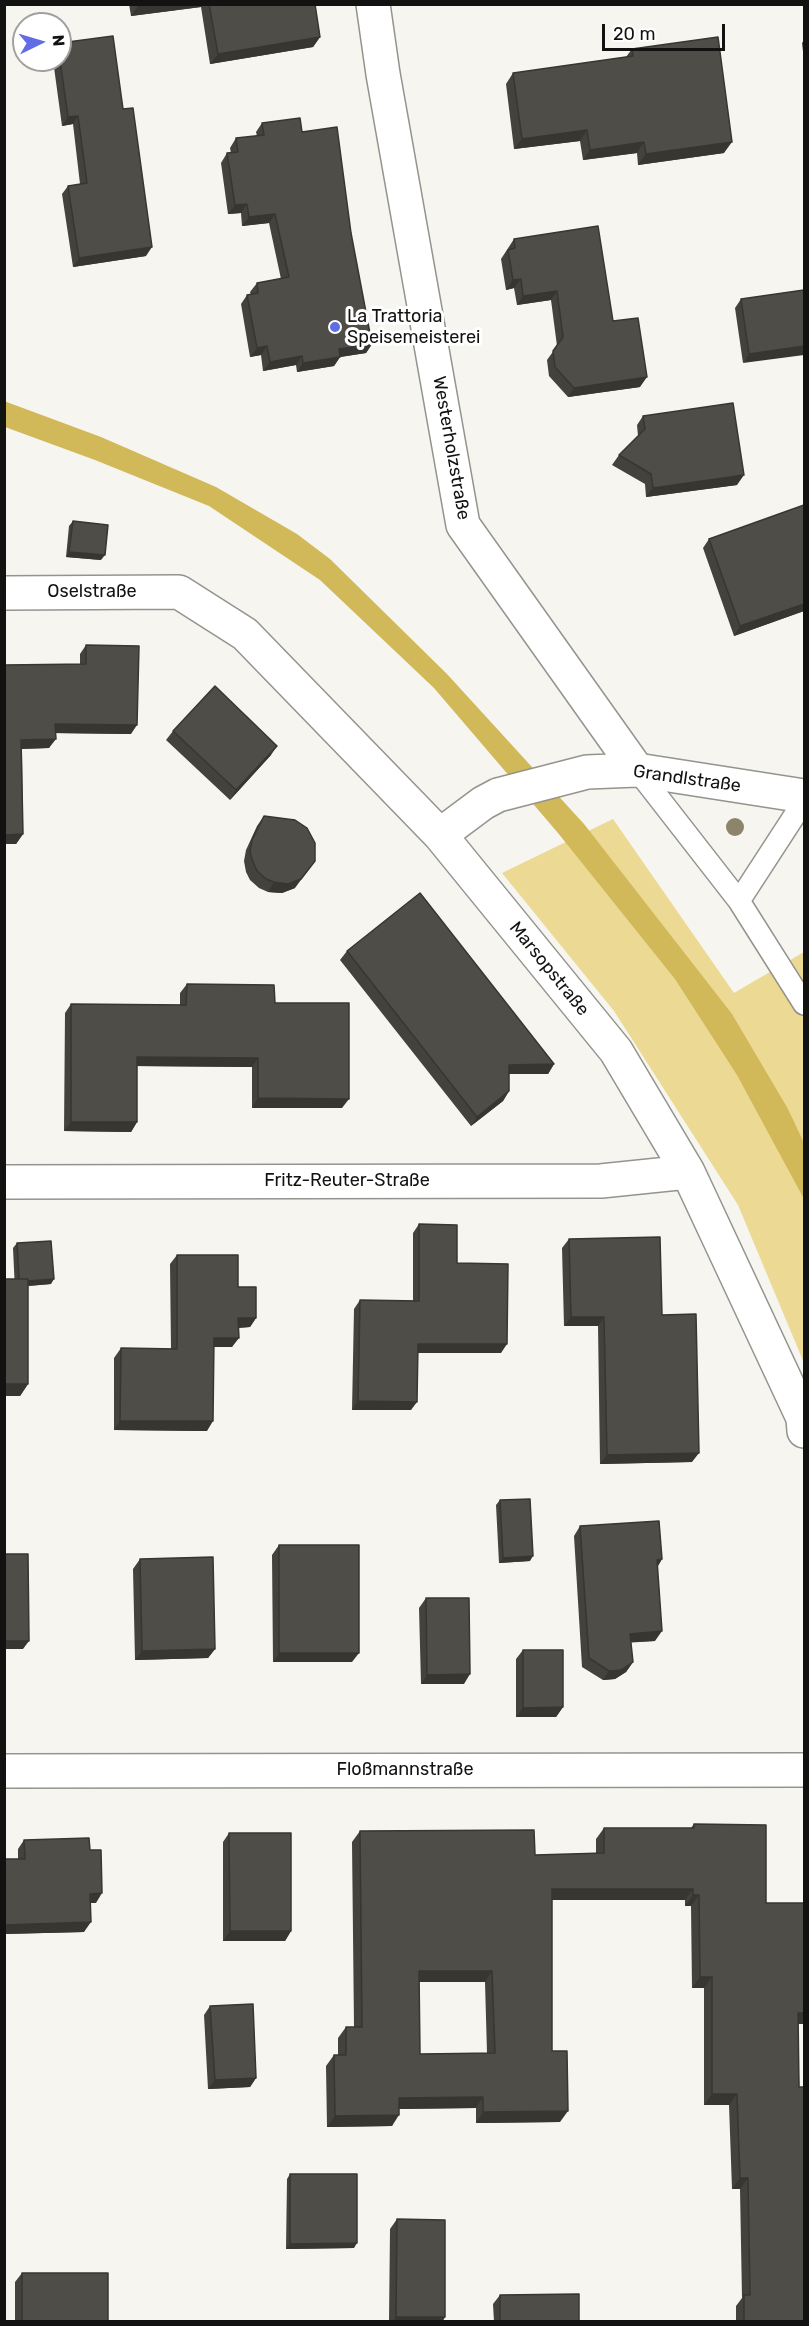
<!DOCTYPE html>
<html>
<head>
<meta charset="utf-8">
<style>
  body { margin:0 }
  #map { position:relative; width:809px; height:2326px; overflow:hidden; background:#f7f5f0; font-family:Rubik,sans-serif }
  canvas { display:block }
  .frame { position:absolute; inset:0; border:6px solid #121210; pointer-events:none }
  .north { position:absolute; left:12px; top:12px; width:60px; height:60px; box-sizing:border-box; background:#fff; border:2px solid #a0a09f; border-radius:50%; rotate:85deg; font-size:16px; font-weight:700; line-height:24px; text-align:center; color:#121210 }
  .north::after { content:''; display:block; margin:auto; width:21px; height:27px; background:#606de5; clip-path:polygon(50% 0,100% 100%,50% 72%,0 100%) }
  .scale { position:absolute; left:602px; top:24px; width:123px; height:27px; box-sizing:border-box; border:3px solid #121210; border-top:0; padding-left:8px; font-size:18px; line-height:21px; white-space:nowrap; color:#121210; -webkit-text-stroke:4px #fff; paint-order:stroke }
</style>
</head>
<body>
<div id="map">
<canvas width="809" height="2326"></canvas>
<div class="frame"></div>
<div class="north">N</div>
<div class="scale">20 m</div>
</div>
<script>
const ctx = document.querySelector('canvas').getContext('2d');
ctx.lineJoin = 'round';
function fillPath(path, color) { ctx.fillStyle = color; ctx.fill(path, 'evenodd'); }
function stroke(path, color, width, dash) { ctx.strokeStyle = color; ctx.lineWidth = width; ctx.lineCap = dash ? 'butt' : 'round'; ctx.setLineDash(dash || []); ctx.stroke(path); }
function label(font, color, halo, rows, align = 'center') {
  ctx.font = font + ' Rubik,sans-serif'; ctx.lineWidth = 6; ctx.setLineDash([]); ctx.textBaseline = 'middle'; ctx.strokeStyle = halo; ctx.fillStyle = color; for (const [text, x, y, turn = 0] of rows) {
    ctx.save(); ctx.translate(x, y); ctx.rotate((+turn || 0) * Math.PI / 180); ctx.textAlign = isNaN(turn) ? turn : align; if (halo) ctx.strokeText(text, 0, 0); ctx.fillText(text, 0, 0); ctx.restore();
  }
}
fillPath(new Path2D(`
  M613,819L734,993L804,952V1363L738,1205L614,1011L502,873Z`), '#ecd994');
fillPath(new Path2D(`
  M4,401L101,437L216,487L297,534L330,559L447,674L584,824L732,1014L788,1109L804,1143V1199L737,1075L675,979L558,833L434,688L320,580L209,506L95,460L5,427Z`), '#d1b858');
const lane = new Path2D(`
  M637,770L739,901L804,1004
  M739,901L804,801`);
const street = new Path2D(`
  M373,4L383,74L463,525L637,770
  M4,593L179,592L245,634L440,835L616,1051L688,1172L803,1418L804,1431
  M440,835L483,803L498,795L587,772L637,770L804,796
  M4,1182L601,1181L688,1172
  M4,1771L804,1770`);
stroke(lane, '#94938e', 24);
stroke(street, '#94938e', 36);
stroke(lane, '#fff', 21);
stroke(street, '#fff', 33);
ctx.fillStyle = '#8c856c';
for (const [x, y] of [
  [735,827]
]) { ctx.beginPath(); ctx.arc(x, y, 9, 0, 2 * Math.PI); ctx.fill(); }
fillPath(new Path2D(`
  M129,4H315L320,37L313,47L210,64L201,7L131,16Z
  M804,40V60L802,43Z
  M632,49L724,153L638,165L637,153L583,160L580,141L514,149L506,84L513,73L626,57Z
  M53,60H60L123,109L146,256L73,267L62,194L68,186L80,184L73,124L62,126Z
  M262,123L302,132L351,233L372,344L366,353L340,357L334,366L297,372L296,365L263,371L261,355L250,357L241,304L247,295H251L250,292L257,283L281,279L269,223L242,226L241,213L228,214L221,163L227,153H231L230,148L236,138L257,136L256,132Z
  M514,239L613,321L640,387L568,397L549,376L547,360L557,346L551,300L517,305L514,288L506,290L501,259Z
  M804,290L743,363L735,308L741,299Z
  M643,416L737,485L646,497L645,484L612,465L619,455L638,436L637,425Z
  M73,521L101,560L66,557L69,526Z
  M709,539L804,611L734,636L703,548Z
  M86,645L131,734L55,733L49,748L22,749L23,834L16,844H4V665L80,664V654Z
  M173,731L271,755L230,800L166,740Z
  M264,816L295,888L282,893L268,892L259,888L250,880L246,872L244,861L246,850L257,826Z
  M347,951L554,1064L548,1074H509V1091L503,1101L471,1126L340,960Z
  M187,984L275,1003L342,1108H252V1067L137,1066V1122L131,1132L64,1131L65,1013L71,1004L180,1005V993Z
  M419,1224L457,1263L501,1353H418L411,1410H352L354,1309L360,1300L413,1301V1233Z
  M569,1239L662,1315L692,1462L600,1464L598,1326H564L562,1248Z
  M17,1243L51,1284L28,1286V1384L20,1396L13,1248Z
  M177,1255L238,1287L256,1318L250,1327L239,1328L232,1347H214L207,1431L114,1430V1358L121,1348L171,1349L170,1264Z
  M500,1500L530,1561L499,1563L496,1505Z
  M580,1526L662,1559L658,1566L655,1641L631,1642L633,1662L626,1672L615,1679L603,1680L582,1667L574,1536Z
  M279,1545L352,1662H273L272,1555Z
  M140,1559L215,1649L208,1658L135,1660L133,1569Z
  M426,1598L464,1684H421L419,1608Z
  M523,1650L563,1707L556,1717H516V1659Z
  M694,1824L766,1903L798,2024L804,2322H736V2306L742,2298L740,2189H732L729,2105H704V1988H692L691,1906H685V1900H552V2051L560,2122L476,2123V2108L399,2109L392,2126L327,2127L326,2066L334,2055H338V2038L346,2027H354L352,1842L360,1831L535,1855L596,1854V1839L604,1828H691ZM419,1982H485L487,2053L420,2054Z
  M229,1833L291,1931L285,1941H223V1842Z
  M24,1840L90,1850L96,1903H90L84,1932L4,1934V1859H18V1849Z
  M210,2006L256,2078L250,2087L208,2089L204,2015Z
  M290,2174L354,2248L286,2249L287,2179Z
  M397,2219L445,2317L442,2322H389L390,2229Z
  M22,2273L108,2322H15V2282Z
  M500,2295L579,2322H494L493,2304Z`), '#43423e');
fillPath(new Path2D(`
  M151,4H203L201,7L131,16L138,6Z
  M320,37L313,47L210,64L218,54Z
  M78,116L73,124L62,126L68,117Z
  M587,130L580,141L514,149L522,139Z
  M644,142L637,153L583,160L590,150Z
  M732,142L724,153L638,165L646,154Z
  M247,204L241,213L228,214L235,205Z
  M275,214L269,223L242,226L249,217Z
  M152,247L146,256L73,267L79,258Z
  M521,279L514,288L506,290L513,280Z
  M557,291L551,300L517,305L523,296Z
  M372,344L366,353L340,357L334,366L297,372L303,363L339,349Z
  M267,346L261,355L250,357L257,348Z
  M804,346V355L743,363L749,354Z
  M302,356L296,365L263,371L270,362Z
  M647,377L640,387L568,397L574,388Z
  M744,475L737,485L646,497L653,488Z
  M69,552L105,555L101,560L66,557Z
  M804,604V611L734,636L740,626Z
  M55,724L137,725L131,734L49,733Z
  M56,739L49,748L15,749L21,740Z
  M277,746L271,755L230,800L236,790Z
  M23,834L16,844H4V835Z
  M315,861L295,888L282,893L268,892L274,882Z
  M137,1057L258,1058L252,1067L131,1066Z
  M554,1064L548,1074H503L509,1065Z
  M509,1091L503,1101L471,1126L477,1117Z
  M258,1098L349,1099L342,1108H252Z
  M71,1122H137L131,1132L64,1131Z
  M54,1279L51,1284L15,1287L19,1282Z
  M571,1317H604L598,1326H564Z
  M238,1318H256L250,1327L232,1328Z
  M214,1338H239L232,1347H207Z
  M418,1344H507L501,1353H412Z
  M4,1384H28L20,1396H4Z
  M358,1401L417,1402L411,1410H352Z
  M120,1421H213L207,1431L114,1430Z
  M699,1453L692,1462L600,1464L607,1455Z
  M533,1556L530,1561L499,1563L503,1558Z
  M662,1559L656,1569L657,1560Z
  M662,1631L655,1641L624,1643L630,1634Z
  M4,1641H29L23,1649H4Z
  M215,1649L208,1658L135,1660L142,1651Z
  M279,1653H359L352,1662H273Z
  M633,1662L626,1672L615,1679L603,1680L609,1671Z
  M470,1674L464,1684H421L427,1675Z
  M563,1707L556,1717H516L523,1708Z
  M552,1889H693L685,1900H544Z
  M102,1893L96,1903H84L90,1894Z
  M693,1895H699L691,1906H685Z
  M91,1922L84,1932L4,1934V1925Z
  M230,1931H291L285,1941H223Z
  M419,1971H492L485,1982H411Z
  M700,1977H712L704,1988H692Z
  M798,2013H804V2024H790Z
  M256,2078L250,2087L208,2089L215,2080Z
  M712,2094H737L729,2105H704Z
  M483,2097L476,2108L391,2109L399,2098Z
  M568,2111L560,2122L476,2123L483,2112Z
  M399,2115L392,2126L327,2127L335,2116Z
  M740,2178H748L740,2189H732Z
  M357,2243L354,2248L286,2249L290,2244Z
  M396,2317H445L442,2322H392Z`), '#373632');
const building = new Path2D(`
  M138,4H151L138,6Z
  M209,4H315L320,37L218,54Z
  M113,36L123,109L133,108L152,247L79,258L68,186L87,183L78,116L68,117L60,60V43Z
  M718,37L732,142L646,154L644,142L590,150L587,130L522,139L513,73L633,56L632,49Z
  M300,118L302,132L337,127L351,233L372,344L339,349L340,357L303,363L302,356L270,362L267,346L257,348L247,295L258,293L257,283L289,277L275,214L249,217L247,204L235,205L227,153L238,152L236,138L264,135L262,123Z
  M598,226L613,321L638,318L647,377L574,388L555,367L553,351L563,337L557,291L523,296L521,279L513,280L508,250L515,248L514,239Z
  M804,290V346L749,354L741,299Z
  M733,403L744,475L653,488L651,474L619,455L645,429L643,416Z
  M804,505V604L740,626L709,539Z
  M73,521L108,525L105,555L69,552Z
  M86,645L139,646L137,725L55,724L56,739L21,740L23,834L4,835V665L86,664Z
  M215,686L277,746L236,790L173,731Z
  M264,816L295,820L307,828L315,843V861L301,879L288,884L274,882L266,879L257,871L253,862L250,852L252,840Z
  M420,893L554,1064L509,1065V1091L477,1117L347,951Z
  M187,984L274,985L275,1003H349V1099L258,1098V1058L137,1057V1122H71V1004L186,1005Z
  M419,1224L457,1225V1263L508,1264L507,1344H418L417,1402L358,1401L360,1300L419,1301Z
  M660,1237L662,1315L696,1314L699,1453L607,1455L604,1317H571L569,1239Z
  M51,1241L54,1279L28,1281V1279H19L17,1243Z
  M177,1255H238V1287H256V1318H238L239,1338H214L213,1421H120L121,1348L177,1349Z
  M4,1279H28V1384H4Z
  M530,1499L533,1556L503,1558L500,1500Z
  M659,1521L662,1559L657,1560L662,1631L630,1634L633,1662L621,1670L609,1671L589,1658L580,1526Z
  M279,1545H359V1653H279Z
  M4,1554H28L29,1641H4Z
  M213,1557L215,1649L142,1651L140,1559Z
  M426,1598H469L470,1674L427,1675Z
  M523,1650H563V1707L523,1708Z
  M694,1824L766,1825V1903H804V2013H798L799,2087H804V2322H744V2295H750L748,2178H740L737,2094H712V1977H700L699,1895H693V1889H552V2051H567L568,2111L483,2112V2097L399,2098V2115L335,2116L334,2055H346V2027H362L360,1831L534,1830L535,1855L604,1853V1828H694ZM419,1971H492L495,2053L420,2054Z
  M229,1833H291V1931H230Z
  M89,1838L90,1850H101L102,1893L90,1894L91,1922L4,1925V1859H25L24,1840Z
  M253,2004L256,2078L215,2080L210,2006Z
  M290,2174H357V2243L290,2244Z
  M397,2219L445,2220V2317H396Z
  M22,2273H108V2322H22Z
  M579,2294V2322H500V2295Z`);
fillPath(building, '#4e4d48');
stroke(building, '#373632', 1.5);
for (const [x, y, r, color] of [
  [335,327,6,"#606de5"]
]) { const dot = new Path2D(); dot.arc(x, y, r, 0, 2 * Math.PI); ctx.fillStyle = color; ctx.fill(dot); stroke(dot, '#fff', 2); }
label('18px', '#121210', '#fff', [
  ["La Trattoria",347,317],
  ["Speisemeisterei",347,338]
], 'left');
label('18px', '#121210', '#fff', [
  ["Westerholzstraße",451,448,80],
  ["Oselstraße",92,592],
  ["Grandlstraße",687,779,8],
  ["Marsopstraße",549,969,51],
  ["Fritz-Reuter-Straße",347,1181],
  ["Floßmannstraße",405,1770]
]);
</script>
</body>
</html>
